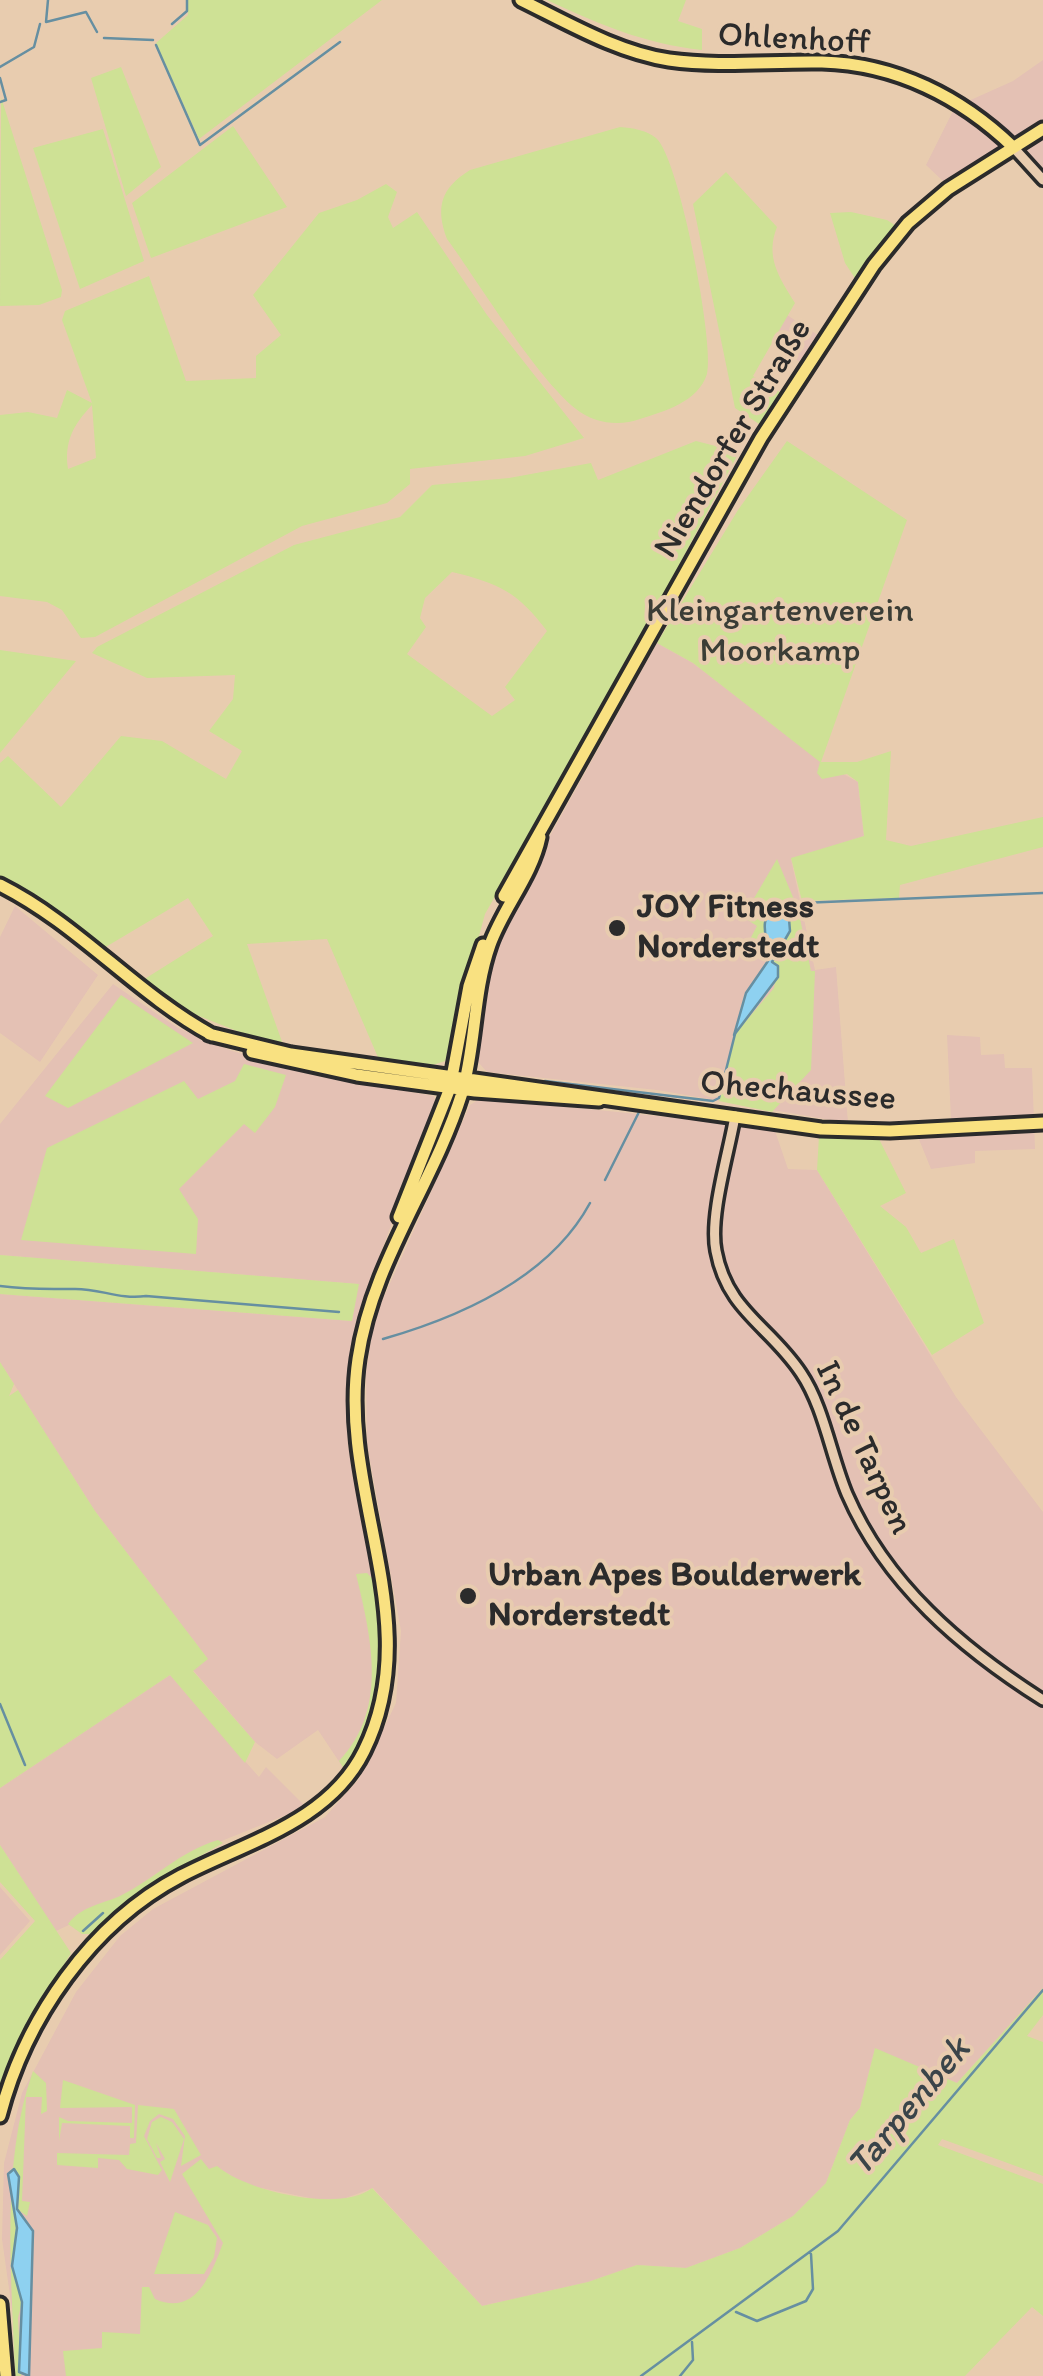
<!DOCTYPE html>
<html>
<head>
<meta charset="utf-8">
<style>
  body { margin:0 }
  canvas { display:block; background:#e8ccaf }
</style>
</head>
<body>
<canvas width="1043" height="2376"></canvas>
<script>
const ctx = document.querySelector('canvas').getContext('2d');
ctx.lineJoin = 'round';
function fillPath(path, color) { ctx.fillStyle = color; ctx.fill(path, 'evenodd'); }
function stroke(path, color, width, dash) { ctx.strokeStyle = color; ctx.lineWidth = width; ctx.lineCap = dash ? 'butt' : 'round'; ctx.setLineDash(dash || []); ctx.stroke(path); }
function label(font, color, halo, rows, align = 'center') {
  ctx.font = font + ' Itim,sans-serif'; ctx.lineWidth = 8; ctx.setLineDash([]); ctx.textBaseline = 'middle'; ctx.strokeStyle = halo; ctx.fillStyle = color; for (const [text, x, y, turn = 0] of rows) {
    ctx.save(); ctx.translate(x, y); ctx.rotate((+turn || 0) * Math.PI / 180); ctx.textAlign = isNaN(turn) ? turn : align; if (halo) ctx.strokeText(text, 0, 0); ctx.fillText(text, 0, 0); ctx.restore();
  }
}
fillPath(new Path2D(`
  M1043,60V183L1018,153L994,152L945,183L926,165L955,107L1013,81Z
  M787,315L821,337L803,364L769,341Z
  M657,643L693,663L821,762L858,782L864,836L791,859L815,970L836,967L848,1123L657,1090L487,1072L478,1062L491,958L510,908Z
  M15,906L98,975L40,1062L0,1033V937Z
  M113,984L178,1028L232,1051L328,1077L434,1096L436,1105L368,1287L347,1398L348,1445L381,1619L383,1658L355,1752L344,1769L318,1730L277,1759L255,1742L193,1670L207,1658L95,1511L0,1362V1294L352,1321L358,1284L0,1255V1124Z
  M947,1035L980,1037L981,1055L1004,1054L1005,1068H1032L1035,1149L975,1151V1163L931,1169L918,1137L951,1119Z
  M481,1098L774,1128L788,1169L817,1170L956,1397L1043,1512V1988L957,2083L875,2049L860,2108L850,2120L826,2183L793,2216L740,2248L686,2268L637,2265L588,2282L482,2306L373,2188L343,2199H315L246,2185L217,2167L227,2236L206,2294L75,2376H15V2331L2,2239L4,2163L22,2093L76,1992L120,1936L153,1909L325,1817L359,1779L396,1703L401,1631L367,1444L366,1373L374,1319L470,1105Z
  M170,1675L259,1777L266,1767L306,1807L219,1842L76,1930L71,1924L56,1931L0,1845V1788Z
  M0,1887L30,1921L0,1955Z`), '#e4c1b4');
fillPath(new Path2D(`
  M188,0H382L199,139L156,43L188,15Z
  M547,0H686L678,21L702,29V50C645,44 598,24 547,0Z
  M121,67L161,167L126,196L91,78Z
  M1,97L62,290L61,297L39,305L0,306Z
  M233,126L287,207L151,258L132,203Z
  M620,127C633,128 646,130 656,138C679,157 715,345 707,374C698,402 665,411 640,419C619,427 593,423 576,409C535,376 480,284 447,239C435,207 441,188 470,170Z
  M103,129L144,261L80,289L33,148Z
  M726,172L777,227C765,257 779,277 795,303L753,376L783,394L759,424L735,408L693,204Z
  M386,184L397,192L388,217L393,228L417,212L487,315L584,438L525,456L410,469V484L387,503L302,526L95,637L81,638L62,610L47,602L0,596V415L28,412L57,418L67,390L92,403L62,320L65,311L149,276L186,381L256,378V356L281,335L253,295L319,213L357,200ZM92,405L96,458L68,469C64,442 73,425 92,405Z
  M851,212L887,220L899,228L858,283L845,263L830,213Z
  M696,441L739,452L616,684L485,914L445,1061L427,1067L380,1062L327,939L247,944L285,1050L194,1014L143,980L213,936L188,898L104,948L41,898L0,878V763L8,756L61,807L121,736L162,741L226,779L242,751L209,731L233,699L235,675L147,678L92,653L97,647L294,545L400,517L432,485L509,478L591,463L598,480ZM452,572C498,583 518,592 547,631L505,687L515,700L492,716L407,654L426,627L420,618L425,598Z
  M787,441L907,520L821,762H857L891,751L886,840L911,846L1043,817V847L900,885L899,898L802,901L791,858L864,836L858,782L847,774L822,779L817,773L820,762L693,663L657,643L738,510Z
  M0,650L76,661L0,753Z
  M777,859L798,909L811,971H815L811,1070L772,1112L719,1101L734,1035L774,988L778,966L755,955V944L749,941L757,926L743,917Z
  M121,995L193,1043L68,1108L45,1096Z
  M244,1064L286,1075L275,1107L255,1133L244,1124L179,1189L198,1219L196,1254L21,1240L47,1148L184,1081L198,1099L235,1081Z
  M819,1136L879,1139L906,1193L880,1206L906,1227L921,1253L954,1239L984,1323L932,1355L817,1170Z
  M0,1255L359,1284L352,1321L0,1294Z
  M0,1362L14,1384L9,1396L18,1390L95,1511L208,1659L193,1671L255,1742L245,1763L170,1675L0,1788Z
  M367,1573L374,1580C387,1648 383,1710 344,1769L339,1761C389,1709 371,1637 356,1574Z
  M218,1840L223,1843L143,1889L90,1934H82L68,1924C81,1906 105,1903 120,1896C153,1880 180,1851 218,1840Z
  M0,1845L71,1953L13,2052L0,2090V1960L35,1921L0,1882Z
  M1043,1988V2015L1027,2036L1043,2042V2176L942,2139L938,2145L1043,2184V2316L1032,2307L965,2376H66L63,2351L102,2348V2332L140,2334L142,2287H149L155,2299C195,2317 211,2275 223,2243L182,2174L201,2159L209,2169L217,2166C247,2192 342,2213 372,2188L482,2306L588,2282L637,2265L686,2268L740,2248L793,2216L826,2183L850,2120L860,2108L875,2048L957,2083Z
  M33,2071L46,2083L47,2111L41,2114L42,2097H26L22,2201L30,2202L27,2216L17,2209L19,2177H9L17,2228L12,2263L22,2302L18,2318L21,2376H15C12,2276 0,2163 33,2071Z
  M63,2080L135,2105L134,2138H130V2126L62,2123L59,2141V2117L68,2121L132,2123V2107L60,2108Z
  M138,2105L174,2109L201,2155L181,2166L185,2136L173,2119L159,2114L150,2121L144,2136L162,2170L158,2175L127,2169L119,2160L98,2158V2168L57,2165V2153L129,2155L130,2144L136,2143Z
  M161,2117L172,2122L184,2139L170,2182L160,2162L165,2159L156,2143L161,2158H157L147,2139L152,2122Z
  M175,2212L208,2225L217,2238L214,2257L204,2274H154Z`), '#cee195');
const water = new Path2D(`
  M778,903L788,907L790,931L772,962L778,966V977L734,1035L746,993L768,961C770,935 754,924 778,903Z
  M14,2169L19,2177L17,2209L33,2231L29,2376L19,2372L22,2302L12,2266L17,2228L8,2174Z`);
fillPath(water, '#8ed1f0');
stroke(water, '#668fa1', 2.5);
stroke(new Path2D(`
  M48,0L46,22L86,12L97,32
  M172,24L187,11V0
  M104,38L153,40
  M156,45L200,145L340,42
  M0,67L34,47L40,24
  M0,78L6,100L0,102
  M786,909L801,903L1043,893
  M545,1081L713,1101L719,1098L735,1034
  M605,1180L639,1112
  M0,1286C30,1290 44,1289 73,1289C99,1288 119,1300 146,1296L339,1312
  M383,1339C460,1317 550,1277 590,1203
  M0,1704L25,1765
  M83,1931L103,1913
  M736,2312L757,2321L806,2301L813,2289L811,2254
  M641,2376L838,2231L1043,1990
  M680,2376L693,2360L692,2342`), '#668fa1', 2.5);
const minor = new Path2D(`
  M1013,147L1043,180
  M735,1116C729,1152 709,1216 716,1251C727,1311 770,1326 801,1373C824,1407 831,1456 847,1494C886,1584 961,1648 1043,1700`);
const major = new Path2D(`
  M521,0C568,23 617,52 669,60C720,67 771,61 822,62C896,64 961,97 1013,147
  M0,885C78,924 135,993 212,1035
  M504,896L761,438L874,265L908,223L948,189L1043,129
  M209,1034L291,1054L821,1129L890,1131L1043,1123
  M252,1052L357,1075L475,1091L599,1100
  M399,1217L450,1088L469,986L483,945
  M0,2116C25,2019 91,1923 181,1876C246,1842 329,1822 364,1751C428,1622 338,1493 358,1359C372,1262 433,1185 462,1093C476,1045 473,993 490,945C503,908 532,876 540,837
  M0,2304L6,2376`);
stroke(minor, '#2b2b2b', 16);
stroke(major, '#2b2b2b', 19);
stroke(minor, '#e8ccaf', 9);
stroke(major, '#f9e181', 11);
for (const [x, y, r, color] of [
  [617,928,10,"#2b2b2b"],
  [468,1596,10,"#2b2b2b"]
]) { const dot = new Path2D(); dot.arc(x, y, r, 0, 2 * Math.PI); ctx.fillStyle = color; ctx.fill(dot); stroke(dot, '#e8ccaf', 4); }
label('35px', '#2b2b2b', '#e8ccaf', [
  ["Ohlenhoff",794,40,3],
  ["Niendorfer Straße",734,439,-59],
  ["Ohechaussee",798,1092,5],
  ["In de Tarpen",863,1448,65]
]);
label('35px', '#3b3d36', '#e8ccaf', [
  ["Kleingartenverein",780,612],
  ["Moorkamp",780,652]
]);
label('bold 35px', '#2b2b2b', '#e8ccaf', [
  ["JOY Fitness",637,908],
  ["Norderstedt",637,948],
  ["Urban Apes Boulderwerk",488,1576],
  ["Norderstedt",488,1616]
], 'left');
label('italic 38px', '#3a4449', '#e8ccaf', [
  ["Tarpenbek",910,2108,-50]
]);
</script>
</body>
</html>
